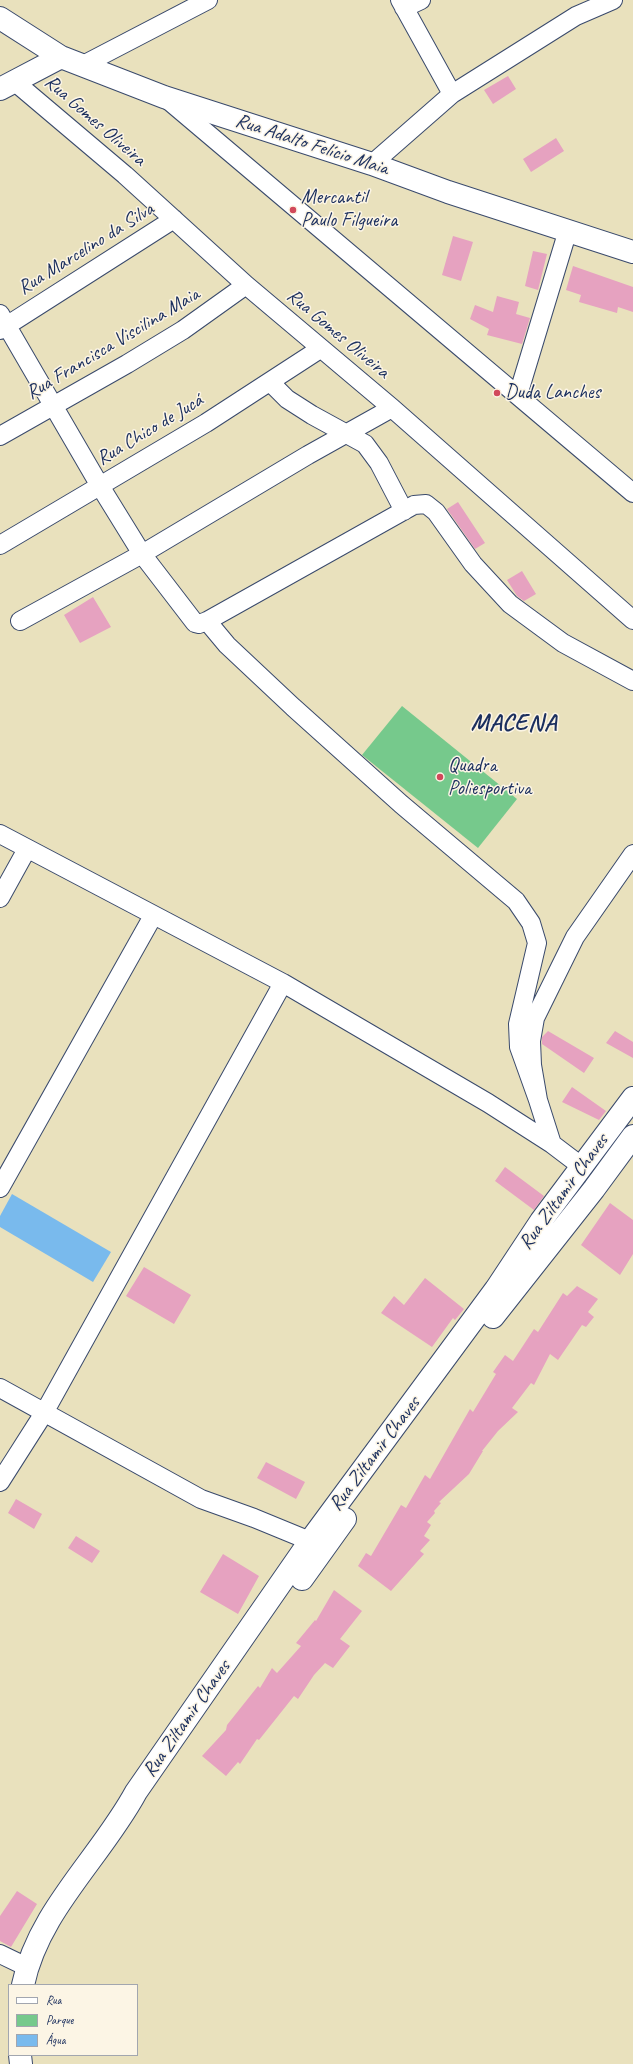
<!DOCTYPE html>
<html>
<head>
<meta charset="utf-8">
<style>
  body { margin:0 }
  #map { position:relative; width:633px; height:2064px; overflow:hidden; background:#e9e1bd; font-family:Caveat,sans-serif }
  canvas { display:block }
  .legend { position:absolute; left:8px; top:1984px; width:130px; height:72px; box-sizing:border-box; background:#fcf5e5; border:1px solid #a2a6af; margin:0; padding:5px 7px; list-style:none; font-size:12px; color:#1b2f5e }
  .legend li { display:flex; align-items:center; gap:8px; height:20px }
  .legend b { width:20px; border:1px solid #a2a6af }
</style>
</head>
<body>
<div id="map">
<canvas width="633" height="2064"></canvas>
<ul class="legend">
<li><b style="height:5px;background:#fff"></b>Rua</li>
<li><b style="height:11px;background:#76c98c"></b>Parque</li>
<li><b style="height:11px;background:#79baed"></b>Água</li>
</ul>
</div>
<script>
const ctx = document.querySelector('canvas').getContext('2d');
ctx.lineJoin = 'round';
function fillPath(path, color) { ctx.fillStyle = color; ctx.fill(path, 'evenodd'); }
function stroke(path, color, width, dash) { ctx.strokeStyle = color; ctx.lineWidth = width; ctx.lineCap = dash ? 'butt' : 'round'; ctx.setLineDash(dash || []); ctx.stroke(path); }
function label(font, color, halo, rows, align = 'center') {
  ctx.font = font + ' Caveat,sans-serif'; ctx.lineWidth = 3; ctx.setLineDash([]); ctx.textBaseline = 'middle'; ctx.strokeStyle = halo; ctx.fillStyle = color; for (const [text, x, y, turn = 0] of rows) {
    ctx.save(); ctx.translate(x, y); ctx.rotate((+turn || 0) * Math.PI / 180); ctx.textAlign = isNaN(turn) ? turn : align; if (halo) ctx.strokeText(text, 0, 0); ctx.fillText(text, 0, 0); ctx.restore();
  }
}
fillPath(new Path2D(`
  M402,706L517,799L478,848L362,755Z`), '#76c98c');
fillPath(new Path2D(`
  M12,1194L111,1252L93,1282L0,1227V1216Z`), '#79baed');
fillPath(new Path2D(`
  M508,76L516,89L493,104L484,90Z
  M556,138L564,151L531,172L523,159Z
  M453,236L473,242L461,281L442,275Z
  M533,251L547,254L538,290L525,286Z
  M573,266L633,287V312L618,307L617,313L579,302L581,295L566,290Z
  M497,296L519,302L516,314L530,318L522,344L487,335L489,329L470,319L475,305L493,312Z
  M458,502L485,543L475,549L447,509Z
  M522,571L536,594L524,601L517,596L507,580Z
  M93,597L111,627L80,643L64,615Z
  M548,1031L594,1058L584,1073L542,1044V1037Z
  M615,1031L633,1042V1058L606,1043Z
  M572,1087L606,1111L599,1120L562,1102Z
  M505,1167L544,1196L534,1210L495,1181Z
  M610,1203L633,1220V1254L620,1275L581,1245Z
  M144,1267L191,1295L174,1324L126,1296Z
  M425,1278L464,1309L455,1320L453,1318L432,1347L381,1313L394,1296L404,1305Z
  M577,1286L598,1299L588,1312L594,1317L586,1327L582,1325L558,1360L550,1354L534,1385L531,1383L512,1408L518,1412L498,1431L482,1451H483L469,1474L439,1502L441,1503L434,1511L435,1513L427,1522L431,1525L424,1536L430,1540L420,1551L424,1554L391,1591L358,1566L366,1553L371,1556L401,1505L406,1508L425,1475L430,1479L470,1409L473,1412L496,1374L493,1372L505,1355L513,1361L534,1329L538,1332L563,1293L567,1296Z
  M266,1462L305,1482L296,1499L257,1478Z
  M16,1499L42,1514L34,1529L8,1513Z
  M76,1536L100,1551L92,1563L68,1548Z
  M223,1554L259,1576L238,1614L200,1592Z
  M334,1590L362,1611L340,1639L350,1646L333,1668L325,1663L314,1675L298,1699L294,1696L259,1740L257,1739L240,1764L238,1762L226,1776L202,1756L226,1730L227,1725L258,1686L260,1688L272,1668L277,1673L301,1646L296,1643L315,1620L316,1621Z
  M17,1891L37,1904L11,1947L0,1941V1916Z`), '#e6a2c0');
const street = new Path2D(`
  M400,0L452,94
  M404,8L421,0
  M83,65L208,0
  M15,82L125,175L246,285L392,408L633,620
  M168,100L633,493
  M372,164L452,94L576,16L613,0
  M0,314L100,486L142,554L195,623L199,624L207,621L414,505L426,504L436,512L473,564L510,604L563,643L633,681
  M0,330L174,219
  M270,382L287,399L312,415L365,444L379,463L404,511
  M518,395L568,230
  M0,436L127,364L183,330L246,285
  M0,545L206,423L320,349
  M20,621L142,554L308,455L392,408
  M207,621L227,645L293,707L401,804L516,901L531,923L537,943L518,1024L519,1047L538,1100
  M0,834L283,983L488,1103L552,1144L581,1166
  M0,898L27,849
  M552,1144L538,1100L532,1065L531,1041L535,1018L575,937L633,854
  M0,1188L153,916
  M0,1388L201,1499L254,1518L310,1541
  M0,1482L44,1413L283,983
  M0,1954L27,1967`);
const secondary = new Path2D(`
  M0,18L61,57L164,97L372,164L448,192L633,252
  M0,89L61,57
  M493,1317L594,1189L633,1136
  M302,1579L345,1519
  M23,1985C38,1911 101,1857 136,1792L310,1541L496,1289L541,1221L633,1098
  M20,2055L21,2064`);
stroke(street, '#3a4a6c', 20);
stroke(secondary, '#3a4a6c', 24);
stroke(street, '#fff', 18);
stroke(secondary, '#fff', 22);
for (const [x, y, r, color] of [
  [293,210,4,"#d1495b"],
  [497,393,4,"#d1495b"],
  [440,777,4,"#d1495b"]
]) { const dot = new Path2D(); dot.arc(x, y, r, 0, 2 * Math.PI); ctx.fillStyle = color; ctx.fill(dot); stroke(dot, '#fcf5e5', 1.5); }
label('20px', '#1b2f5e', '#fcf5e5', [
  ["Rua Gomes Oliveira",95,121,41],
  ["Rua Adalto Felício Maia",312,145,18],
  ["Rua Marcelino da Silva",86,249,-32],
  ["Rua Gomes Oliveira",338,334,40],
  ["Rua Francisca Viscilina Maia",113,344,-31],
  ["Rua Chico de Jucá",150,430,-31],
  ["Rua Ziltamir Chaves",564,1192,-54],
  ["Rua Ziltamir Chaves",375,1454,-53],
  ["Rua Ziltamir Chaves",187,1719,-55]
]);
label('20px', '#1b2f5e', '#fcf5e5', [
  ["Mercantil",301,198],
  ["Paulo Filgueira",301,221],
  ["Duda Lanches",505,393],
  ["Quadra",448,766],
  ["Poliesportiva",448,789]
], 'left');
ctx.letterSpacing = '1px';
label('bold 24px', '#1b2f5e', '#fcf5e5', [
  ["MACENA",514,724]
]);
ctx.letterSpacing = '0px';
</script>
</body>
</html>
